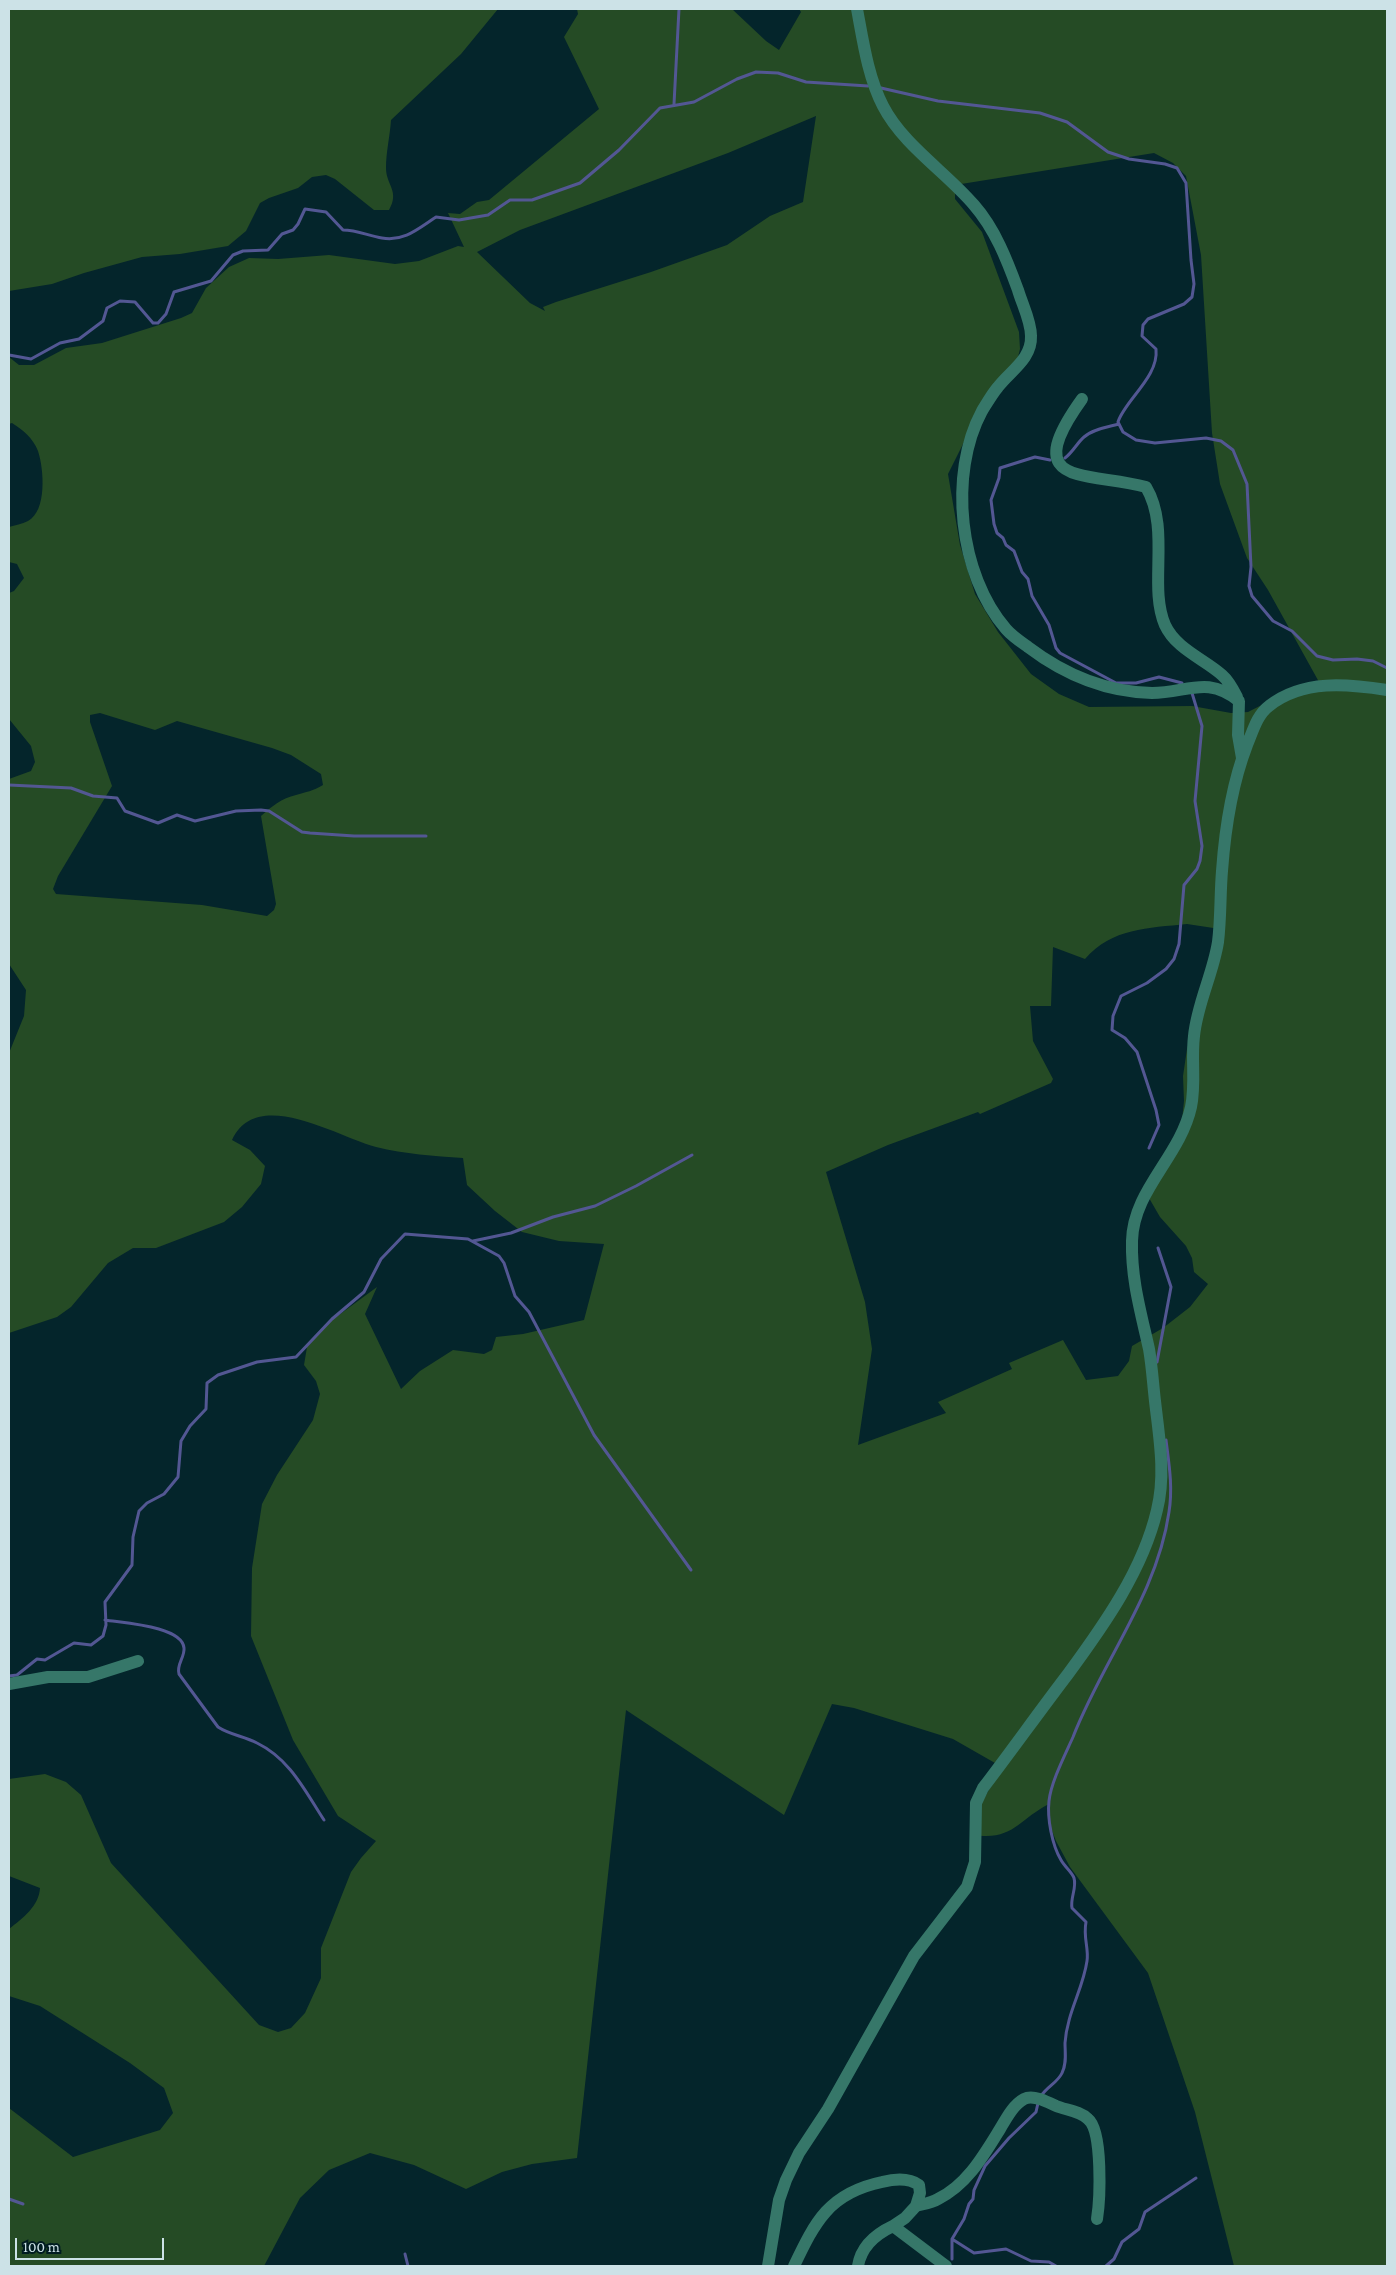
<!DOCTYPE html>
<html>
<head>
<meta charset="utf-8">
<style>
  body { margin:0 }
  #map { position:relative; width:1396px; height:2275px; overflow:hidden; background:#04252b; font-family:"Crimson Pro",serif }
  canvas { display:block }
  .frame { position:absolute; inset:0; border:10px solid #cce2e7; pointer-events:none }
  .scale { position:absolute; left:15px; top:2238px; width:149px; height:22px; box-sizing:border-box; border:2px solid #cce2e7; border-top:0; padding-left:6px; font-size:15px; line-height:18px; white-space:nowrap; color:#cce2e7; -webkit-text-stroke:4px #001c21; paint-order:stroke }
</style>
</head>
<body>
<div id="map">
<canvas width="1396" height="2275"></canvas>
<div class="frame"></div>
<div class="scale">100 m</div>
</div>
<script>
const ctx = document.querySelector('canvas').getContext('2d');
ctx.lineJoin = 'round';
function fillPath(path, color) { ctx.fillStyle = color; ctx.fill(path, 'evenodd'); }
function stroke(path, color, width, dash) { ctx.strokeStyle = color; ctx.lineWidth = width; ctx.lineCap = dash ? 'butt' : 'round'; ctx.setLineDash(dash || []); ctx.stroke(path); }
fillPath(new Path2D(`
  M9,9H498L461,54L391,120C390,136 386,152 386,168C386,185 400,191 389,210H374L335,179L326,175L312,177L298,188L269,198L260,203L246,231L228,246L180,254L142,257L84,273L52,284L9,291Z
  M577,9H732L766,41L779,50L801,12L799,9H1387V2266H1234L1195,2112L1148,1973L1070,1867L1056,1841L1049,1823V1804C1019,1819 1013,1841 974,1835V1816L1002,1767L953,1739L854,1708L832,1704L784,1815L626,1710L577,2158L532,2164L502,2172L466,2189L414,2165L370,2153L329,2170L300,2198L264,2266H9V2108L73,2157L160,2130L173,2113L164,2088L130,2063L40,2006L9,1996V1929C23,1918 39,1906 40,1888L9,1876V1779L45,1774L66,1782L81,1795L111,1863L259,2025L278,2032L291,2028L305,2013L321,1978V1948L351,1872L361,1858L376,1841L338,1816L293,1740L251,1636L252,1568L262,1504L277,1475L313,1420L320,1394L316,1381L304,1365L307,1347L328,1323L377,1287L365,1314L401,1389L420,1371L453,1350L484,1354L492,1350L496,1337L523,1334L584,1320L604,1244L559,1241L522,1232L495,1211L467,1185L463,1158C434,1156 405,1154 376,1147C337,1137 257,1086 232,1140L250,1150L265,1166L261,1184L242,1207L224,1222L156,1248H133L108,1263L71,1307L57,1317L9,1333V1053L24,1016L26,990L9,964V779L31,771L35,762L31,746L9,719V593L14,591L24,578L17,564L9,562V527C15,525 22,524 28,521C47,511 44,469 38,451C33,438 23,430 12,423L9,424V357L19,365H34L66,348L102,343L181,318L192,313L206,288L229,267L249,258L278,259L329,255L395,264L419,261L458,246L464,247L448,213L460,214L477,202L489,200L599,109L564,37L578,14ZM816,116L803,202L770,216L727,245L651,272L556,302L543,307L545,311L530,303L477,252L520,230L728,153ZM1154,153L1173,163L1186,176L1201,255L1212,433L1220,484L1247,558L1268,590L1319,682L1287,692L1248,712L1231,713L1192,706L1089,707L1059,694L1031,674L998,632L975,594L960,545L948,474L971,428L1016,365L1020,349L1019,332L982,232L955,199V185ZM100,713L155,730L177,721L272,748L291,755L321,774L323,785C313,791 306,792 296,795C282,798 271,807 261,816L276,904L274,910L267,916L202,905L56,894L53,889L58,876L112,786L90,722V715ZM1187,924L1220,929L1187,1049L1183,1076L1184,1101L1181,1130L1149,1198L1160,1217L1186,1246L1192,1258L1194,1272L1208,1284L1190,1307L1163,1328L1132,1346L1129,1361L1118,1376L1086,1380L1063,1340L1009,1363L1012,1369L938,1402L946,1413L858,1445L872,1349L865,1302L826,1172L888,1145L978,1112L980,1114L1051,1083L1053,1079L1033,1041L1030,1006H1051L1053,947L1085,959C1112,928 1148,928 1187,924Z`), '#254b25');
stroke(new Path2D(`
  M881,88L938,101L1040,113L1067,122L1108,152L1129,159L1165,164L1177,168L1186,183L1191,260L1194,284L1192,297L1184,304L1148,319L1143,325L1142,336L1156,349C1159,377 1125,400 1118,422L1123,432L1136,440L1155,443L1206,438L1221,441L1233,450L1247,484L1251,567L1249,586L1252,596L1273,621L1292,631L1317,656L1333,660L1357,659L1373,661L1387,668
  M674,104L679,9
  M9,355L31,359L60,343L79,339L103,321L107,308L120,301L135,302L153,323H158L166,314L174,292L211,281L233,255L243,251L268,250L282,234L293,230L298,224L305,209L326,212L343,230C357,230 369,236 382,238C404,242 419,228 436,217L459,220L488,215L510,200H532L580,183L619,150L660,108L694,102L737,79L756,72L778,73L806,82L868,86
  M1065,458C1073,452 1077,443 1084,437C1093,429 1108,427 1119,424
  M1050,460L1035,457L1000,468L999,478L991,500L994,524L997,533L1003,538L1006,545L1014,551L1022,572L1028,579L1032,596L1049,625L1056,648L1060,653L1116,683H1136L1159,677L1182,683
  M9,785L71,788L93,796L117,798L125,811L158,823L177,815L195,821L236,811L261,810L269,811L302,832L310,833L354,836H426
  M1149,1148L1159,1125L1156,1110L1137,1052L1125,1038L1112,1030L1113,1016L1121,996L1147,983L1166,969L1174,959L1179,944L1184,885L1197,869L1200,861L1202,846L1195,801L1202,726L1192,693
  M473,1241L511,1233L553,1217L595,1206L636,1186L692,1155
  M1157,1362L1171,1287L1158,1248
  M105,1620C122,1623 182,1626 184,1648C185,1657 176,1665 179,1674L218,1727C230,1735 244,1736 257,1743C290,1759 305,1791 324,1820
  M9,1676L17,1675L37,1659L45,1660L74,1643L91,1645L103,1636L106,1625L105,1602L132,1565L133,1537L139,1511L147,1503L164,1494L178,1477L181,1441L190,1426L206,1409L207,1383L218,1375L257,1362L296,1357L332,1319L364,1292L381,1259L405,1234L468,1239L499,1256L504,1263L515,1296L529,1312L594,1435L691,1570
  M1041,2096C1047,2087 1058,2082 1062,2073C1067,2063 1065,2053 1065,2043C1067,2013 1083,1989 1087,1961C1089,1948 1083,1938 1086,1922L1072,1908C1070,1898 1077,1888 1074,1878C1072,1872 1064,1866 1061,1860C1052,1845 1047,1818 1049,1801C1051,1782 1065,1755 1073,1737C1103,1660 1157,1595 1169,1512C1173,1487 1169,1464 1166,1440
  M9,2199L23,2204
  M952,2239L974,2253L1006,2249L1031,2261L1049,2262L1056,2266
  M405,2254L408,2266
  M952,2259V2239L964,2219L969,2204L973,2199L974,2190L985,2166L1009,2138L1036,2112L1038,2103
  M1106,2266L1114,2259L1122,2242L1139,2229L1145,2212L1196,2178`), '#535793', 3);
stroke(new Path2D(`
  M857,9C863,41 868,77 883,106C903,145 946,172 974,205C995,229 1007,260 1018,290C1022,304 1031,321 1031,336C1032,359 1010,371 998,387C992,394 987,403 982,411C948,474 959,575 1006,629C1012,636 1021,642 1028,647C1065,675 1105,692 1152,693C1187,693 1207,675 1239,701L1238,735L1242,758
  M1082,399C1018,488 1086,471 1146,487C1171,529 1148,586 1165,625C1176,649 1204,659 1222,675C1229,681 1233,689 1237,697
  M9,1684L48,1677H88L138,1661
  M893,2226L905,2218L916,2206
  M768,2266L779,2200L786,2180L799,2153L828,2109L914,1956L967,1887L975,1862L976,1803L983,1788C1012,1750 1039,1712 1068,1674C1104,1625 1143,1570 1157,1510C1166,1474 1159,1437 1155,1401C1153,1384 1152,1366 1149,1349C1141,1313 1131,1279 1132,1241C1133,1190 1180,1157 1191,1107C1196,1083 1191,1060 1194,1036C1197,1004 1213,974 1218,942C1221,918 1220,895 1222,871C1225,829 1232,784 1247,745C1253,731 1257,715 1269,706C1303,679 1348,684 1387,690
  M794,2266C815,2222 829,2193 882,2182C894,2179 908,2177 919,2185L920,2193L916,2206C923,2204 931,2203 938,2199C967,2185 984,2155 1000,2129C1006,2119 1013,2105 1024,2099C1033,2094 1048,2102 1056,2106C1066,2110 1080,2111 1088,2119C1103,2131 1100,2200 1097,2219
  M858,2266C861,2247 876,2234 893,2226L946,2266`), '#367769', 12);
</script>
</body>
</html>
